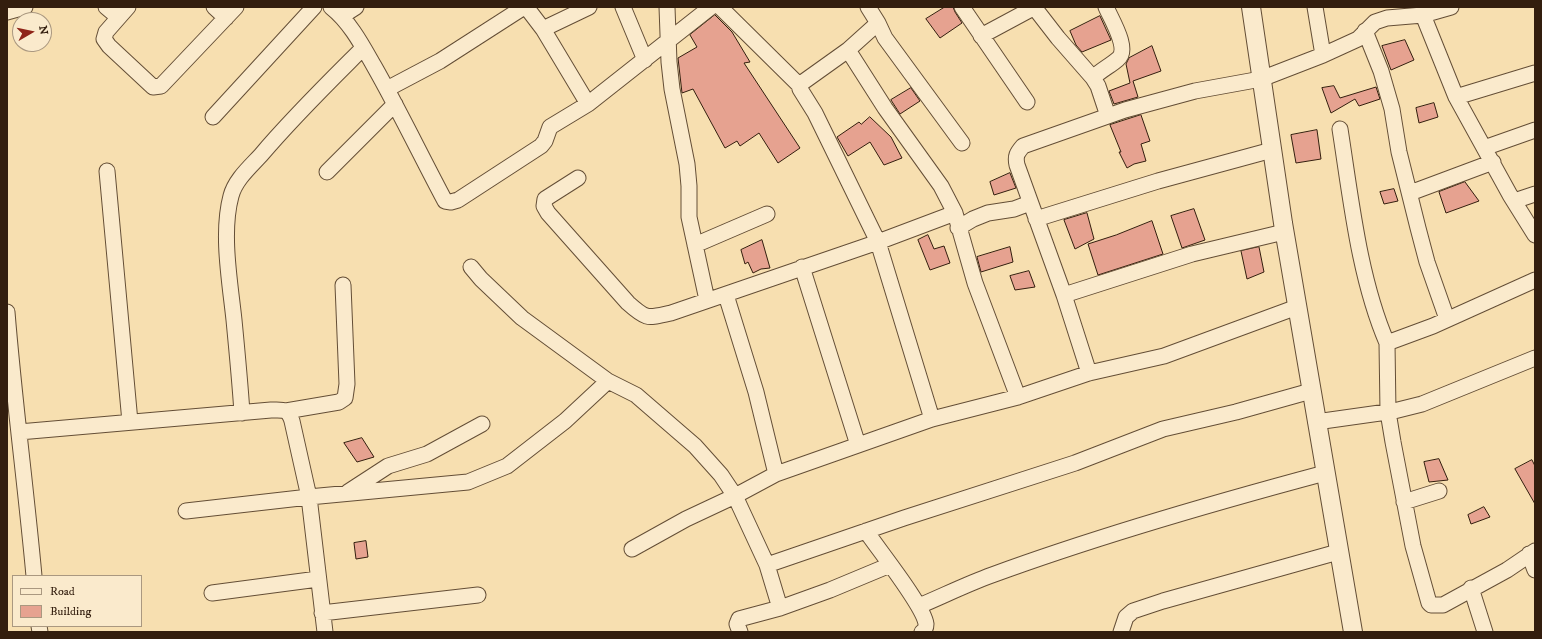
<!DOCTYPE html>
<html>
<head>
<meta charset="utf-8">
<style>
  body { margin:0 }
  #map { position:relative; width:1542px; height:639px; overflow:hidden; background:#f7dfb0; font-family:"IM FELL DW Pica",serif }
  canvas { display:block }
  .frame { position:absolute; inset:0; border:8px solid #331e0e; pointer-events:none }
  .legend { position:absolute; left:12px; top:575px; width:130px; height:52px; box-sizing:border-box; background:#faeacc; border:1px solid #aa9880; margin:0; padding:5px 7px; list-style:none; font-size:12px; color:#331e0e }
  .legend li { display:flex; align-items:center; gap:8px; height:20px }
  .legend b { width:20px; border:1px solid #aa9880 }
  .north { position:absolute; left:12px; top:12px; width:40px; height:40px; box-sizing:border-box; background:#faeacc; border:1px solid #aa9880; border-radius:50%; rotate:81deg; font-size:11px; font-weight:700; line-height:16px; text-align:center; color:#331e0e }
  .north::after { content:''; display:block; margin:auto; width:14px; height:18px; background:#8f2418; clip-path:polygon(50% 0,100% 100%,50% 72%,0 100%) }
</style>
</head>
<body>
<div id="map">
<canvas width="1542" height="639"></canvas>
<div class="frame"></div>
<ul class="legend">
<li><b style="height:5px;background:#faeacc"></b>Road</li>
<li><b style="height:11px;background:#e6a290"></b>Building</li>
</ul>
<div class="north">N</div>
</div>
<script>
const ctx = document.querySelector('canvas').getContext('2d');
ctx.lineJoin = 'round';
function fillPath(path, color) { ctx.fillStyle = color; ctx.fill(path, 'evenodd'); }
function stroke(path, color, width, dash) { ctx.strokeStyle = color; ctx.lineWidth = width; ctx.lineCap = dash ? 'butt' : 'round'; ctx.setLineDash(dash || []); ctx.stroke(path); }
const building = new Path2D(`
  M945,7H953L955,12L962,23L940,38L926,19Z
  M715,15L732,32L750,62L744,63L800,148L778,163L759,133L740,146L737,141L725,148L693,89L682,93L678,58L697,47L690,35Z
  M1100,16L1111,40L1082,52L1076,45L1070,31Z
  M1405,40L1414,60L1391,70L1382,46Z
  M1152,46L1161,71L1133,81L1138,97L1114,104L1109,91L1130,83L1126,64L1129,58Z
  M1334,86L1340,98L1376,87L1380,99L1359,106L1355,99L1331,113L1322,88Z
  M911,88L920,101L900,114L891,100Z
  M1434,103L1438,117L1419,123L1416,108Z
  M1141,115L1150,141L1141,144L1146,161L1134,164L1127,168L1119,152H1121L1110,125Z
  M870,117L891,137L902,158L884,165L870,142L848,156L837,137L859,122L861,124Z
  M1317,130L1321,159L1296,163L1291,135Z
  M1010,173L1016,188L994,195L990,182Z
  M1465,182L1479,201L1446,213L1439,192Z
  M1394,189L1398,201L1384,204L1380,192Z
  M1194,209L1205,240L1182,248L1171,216Z
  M1087,213L1094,239L1075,249L1064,220Z
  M1152,221L1163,254L1098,275L1088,244L1116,235Z
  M928,235L934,249L944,246L950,263L930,270L918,240Z
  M762,240L770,268L761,269L753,273L748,262L745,264L741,250Z
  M1010,247L1013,262L981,272L977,257Z
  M1259,247L1264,272L1247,279L1241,251Z
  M1029,271L1035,287L1015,290L1010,276Z
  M362,438L374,457L357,462L344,443Z
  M1439,459L1448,480L1429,482L1424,462Z
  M1532,460L1535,466V504L1515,469Z
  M1484,507L1490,517L1471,524L1468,515Z
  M366,541L368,557L356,559L354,543Z`);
fillPath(building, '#e6a290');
stroke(building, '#331e0e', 1);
const minor = new Path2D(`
  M106,7L118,17
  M128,7L106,32L104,39L109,46L153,87L161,86L236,7
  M214,7L226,18
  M331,7C350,22 362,45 374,66C399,110 421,156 445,201L451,202L458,200L541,146L545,141L550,127L588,104L711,7
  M525,7L527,8L543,29
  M623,7L645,60
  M667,7L669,62L672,89L687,164L689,186V217L707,300
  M720,7L799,85
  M868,7L878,23L885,38L962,143
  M962,7L1027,102
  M1034,7L1058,38L1093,78
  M1106,7C1111,19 1130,49 1118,59C1110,66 1101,70 1093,78L1098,86L1108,116
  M1315,7L1323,55
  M7,12L25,7
  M1423,15L1456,97L1510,195L1535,235
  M342,16L356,7
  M878,23L848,50L885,108L941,186L955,213L975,283L1018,397
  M1365,31L1381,71L1392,109L1399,152L1418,228L1427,262L1447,319
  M981,36L1035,7
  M848,50L799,85L800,89L815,113L878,242L932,419
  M387,89L440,61L524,7
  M1456,97L1535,73
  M588,104L543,29L589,7
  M213,117L314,7
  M1340,129C1351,199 1359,278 1387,343L1433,326L1535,280
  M1484,148L1535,130
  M107,171L130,422
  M327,172L395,104
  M578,178L545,199L544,206L548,213L628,303C647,320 647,318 671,313L878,242L955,213
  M1410,193L1493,162
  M1514,201L1535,194
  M1036,219L1158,181L1272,150
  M958,228L973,219L988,213L1014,209L1030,203
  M695,245L767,214
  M471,267L481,279L522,318L608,381L636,395L695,446L721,475L735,496L767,565L780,608
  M802,267L858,445
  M726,295L756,392L776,474
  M1064,295L1192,254L1284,232
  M7,312C14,400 26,488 34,576
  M1387,343L1388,412L1393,442L1413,546L1429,603L1431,605H1443L1507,570L1535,551
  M1089,373L1064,295L1017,165C1015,156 1017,153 1023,146L1125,110L1195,91L1261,79L1323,55L1358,39L1375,22L1387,18L1423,15L1451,7
  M286,411L339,402L345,398L347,384L343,285
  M242,413C240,382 237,351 234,320C230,282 221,233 231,196C235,180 250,167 261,155C293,117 328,83 363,48
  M1316,422L1394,411L1422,404L1535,358
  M19,432L271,410C282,410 288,408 292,421L309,497L325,632
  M348,492L388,466L427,454L482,424
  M1404,502L1439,491
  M186,511L309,497L468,482L507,466L565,421L608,381
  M866,531C878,549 924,606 926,624C926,628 925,630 922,632
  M632,549L686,519L735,496L776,474L932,419L1018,397L1089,373L1164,356L1297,307
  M1529,554L1535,570
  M767,565L904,518L1075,463L1163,429L1236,412L1311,391
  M1471,588L1485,632
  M212,593L318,579
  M919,606C943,596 967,584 992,575C1101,535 1213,503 1325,473
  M322,613L478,595
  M39,626L40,632
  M740,632L737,624L739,619L780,608L830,590L890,565
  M1121,632L1126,617L1133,611L1163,601L1338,552`);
const tertiary = new Path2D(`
  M1251,7L1283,223L1353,632`);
stroke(minor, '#644e36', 17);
stroke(tertiary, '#644e36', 20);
stroke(minor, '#faeacc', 15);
stroke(tertiary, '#faeacc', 18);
</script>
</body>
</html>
